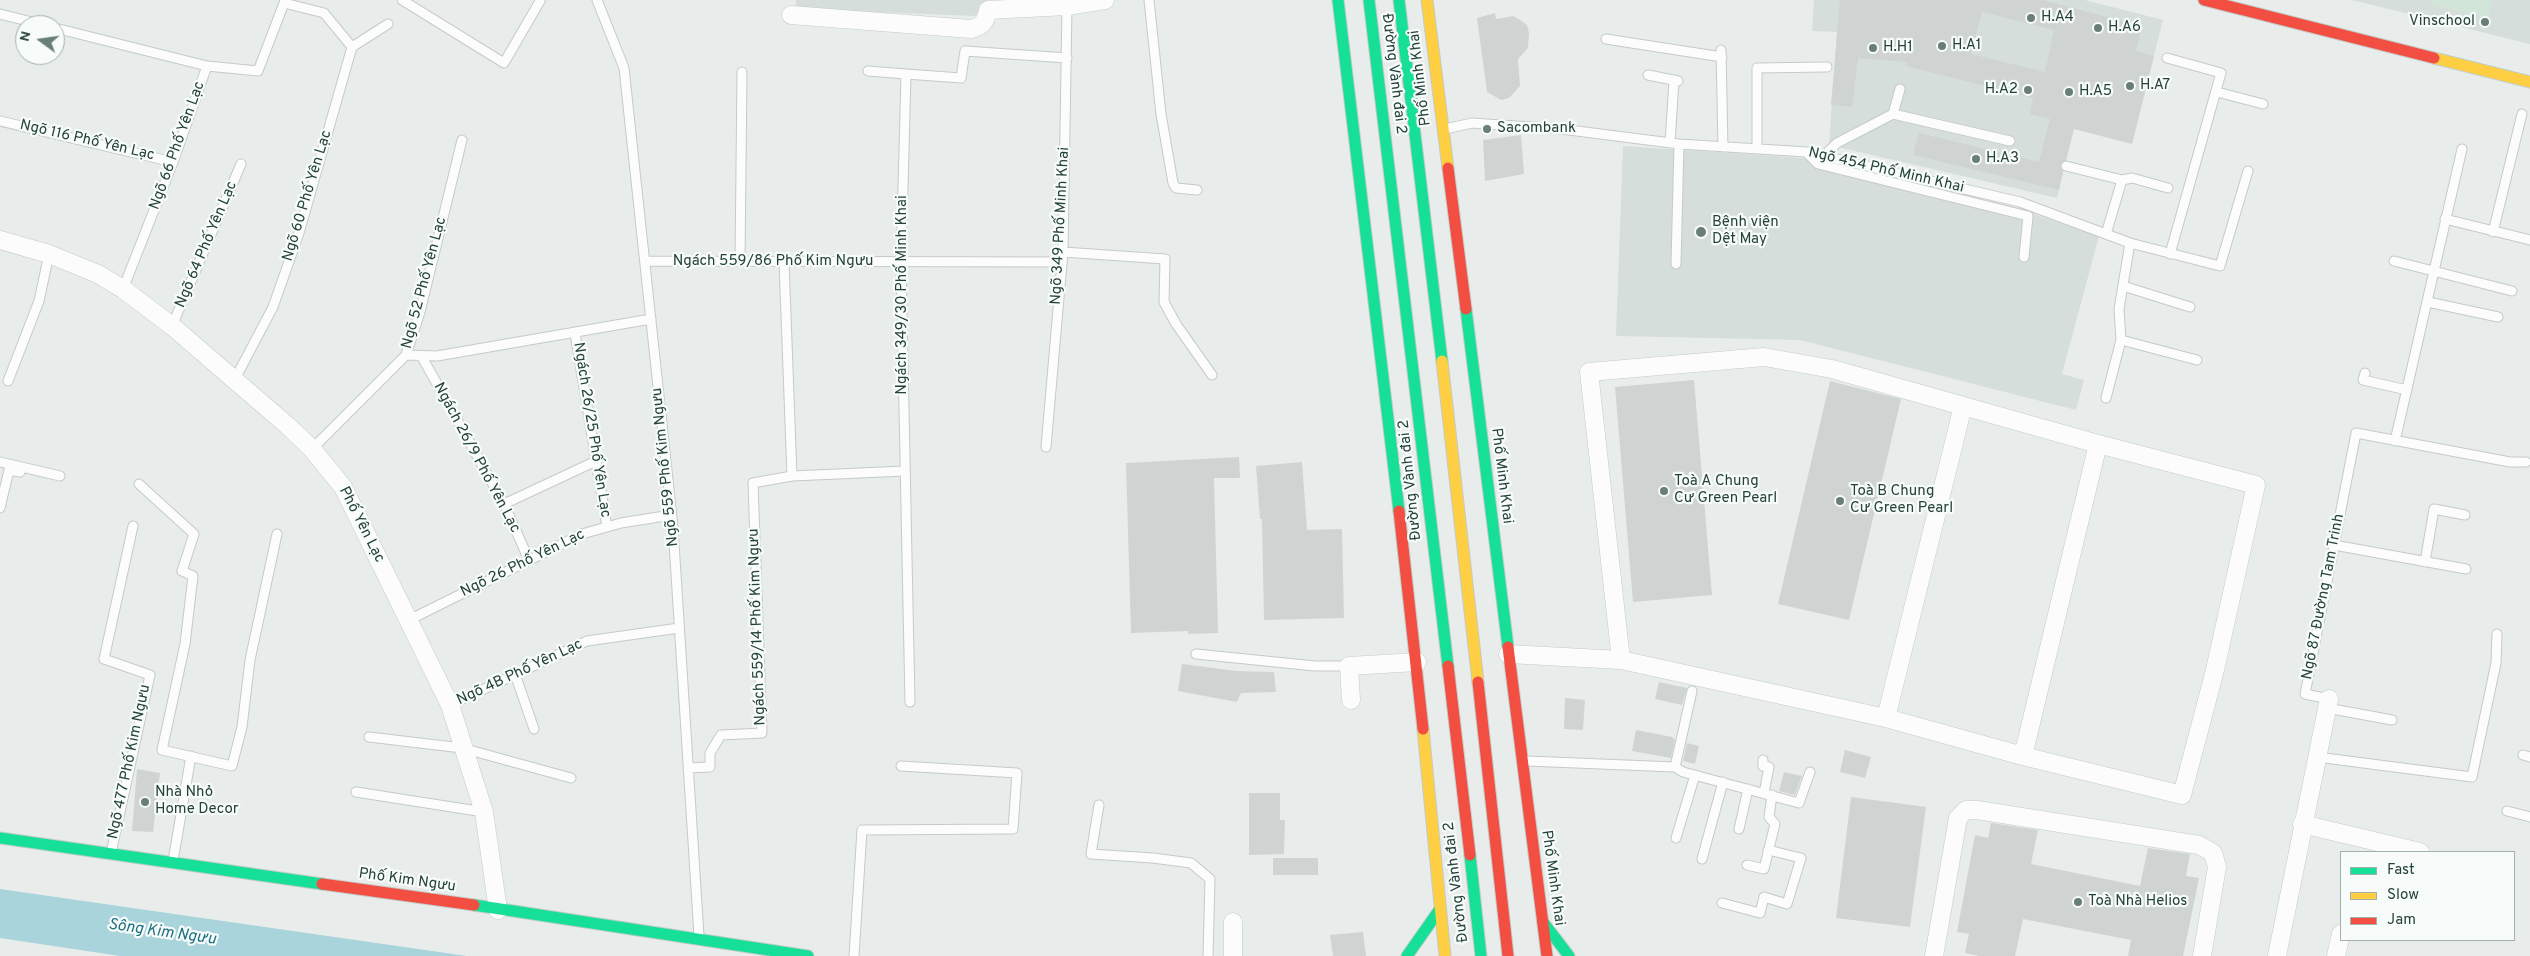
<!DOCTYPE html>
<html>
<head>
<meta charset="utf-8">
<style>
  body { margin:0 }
  #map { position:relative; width:2530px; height:956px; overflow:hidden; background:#e8edeb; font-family:Overpass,sans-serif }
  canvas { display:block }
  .legend { position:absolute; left:2340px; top:851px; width:175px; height:90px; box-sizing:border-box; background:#f7fbf9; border:1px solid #a3b1ad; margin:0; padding:6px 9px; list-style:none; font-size:15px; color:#24423a }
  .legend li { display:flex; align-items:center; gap:10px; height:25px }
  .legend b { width:25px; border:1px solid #a3b1ad }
  .north { position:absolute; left:15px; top:15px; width:50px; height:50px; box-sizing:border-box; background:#f7fbf9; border:1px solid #a3b1ad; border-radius:50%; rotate:284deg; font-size:14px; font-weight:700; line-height:20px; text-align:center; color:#24423a }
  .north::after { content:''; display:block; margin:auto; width:18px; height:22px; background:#697e78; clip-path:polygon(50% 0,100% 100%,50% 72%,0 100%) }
</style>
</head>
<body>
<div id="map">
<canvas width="2530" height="956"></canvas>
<ul class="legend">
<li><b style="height:6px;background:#16e098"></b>Fast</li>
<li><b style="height:6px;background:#ffcf43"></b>Slow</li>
<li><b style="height:6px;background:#f24e42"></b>Jam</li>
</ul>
<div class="north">N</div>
</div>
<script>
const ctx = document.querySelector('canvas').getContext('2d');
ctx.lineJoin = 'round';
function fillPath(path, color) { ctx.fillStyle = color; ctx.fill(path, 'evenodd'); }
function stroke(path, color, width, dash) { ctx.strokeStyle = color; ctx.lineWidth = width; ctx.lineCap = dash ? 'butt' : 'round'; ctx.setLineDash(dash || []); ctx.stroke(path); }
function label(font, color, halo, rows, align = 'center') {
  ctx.font = font + ' Overpass,sans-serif'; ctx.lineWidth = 4.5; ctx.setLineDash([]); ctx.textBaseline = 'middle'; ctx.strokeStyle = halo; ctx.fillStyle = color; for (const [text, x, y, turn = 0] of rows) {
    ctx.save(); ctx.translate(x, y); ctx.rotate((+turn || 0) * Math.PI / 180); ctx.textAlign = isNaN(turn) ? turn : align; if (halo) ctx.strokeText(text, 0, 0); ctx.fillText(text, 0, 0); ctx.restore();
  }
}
fillPath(new Path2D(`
  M796,0H987L975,16L796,9Z
  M1814,0H2085L2163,20L2132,144L2079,108L2057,198L1829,145L1837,32L1812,31Z
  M2352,0H2530V44Z
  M1623,146L1819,159L2016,208L2099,236L2062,374L2084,380L2076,410L1800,340L1616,336Z`), '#d6dedb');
fillPath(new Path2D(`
  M2431,0H2492L2488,18L2430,4Z`), '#d1e6d8');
fillPath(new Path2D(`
  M0,889L467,956H120L0,938Z`), '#a9d4db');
fillPath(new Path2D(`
  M1840,0H2042L2142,26L2136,51L2154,56L2132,144L2074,129L2066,160L2060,165L2063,172L2059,190L1913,155L1919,133L2039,162L2050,119L2030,114L2033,98L1906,66L1907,62L1858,58L1852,107L1831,105ZM1982,12L2054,30L2045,72L1971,54Z
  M1495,13L1496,19L1513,16L1520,20L1527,25L1529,33L1528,48L1518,59L1520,86L1509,98L1501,100L1487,92L1477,18Z
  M1521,135L1524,174L1485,181L1483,140Z
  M1694,380L1712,595L1633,602L1615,387Z
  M1830,381L1901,399L1849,620L1778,604Z
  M1239,457L1240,478H1214L1218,633L1188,634V631L1131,633L1126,463Z
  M1302,462L1307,530L1342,529L1344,618L1264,620L1262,519H1260L1256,466Z
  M1182,664L1237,671L1274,672L1276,692L1241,693L1237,702L1178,691Z
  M1659,682L1687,688L1682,705L1655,699Z
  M1565,698L1585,700L1583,730L1564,729Z
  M1636,730L1672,737L1675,740L1671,758L1632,751Z
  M1687,743L1699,746L1695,764L1683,761Z
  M1845,750L1871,757L1865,778L1840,772Z
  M137,769L160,773L153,832L132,831Z
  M1784,772L1802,776L1795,795L1779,791Z
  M1249,793H1280V820H1285L1284,854L1249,855Z
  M1851,797L1926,807L1910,927L1836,918Z
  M1991,823L2038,830L2031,864L2140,886L2148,848L2190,854L2186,876L2199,878L2183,956H2128L2131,940L2023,919L2015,956H1979L1965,953L1969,934L1957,932L1975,835L1988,838Z
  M1273,858H1318V875H1273Z
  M1363,932L1366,956H1333L1330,935Z`), '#cfd4d2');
const lane = new Path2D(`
  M402,0L504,63L540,1
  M597,0L624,68L673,527L699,936
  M1149,0L1161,114L1173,183L1176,188L1197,190
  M0,14L44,25
  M55,28L207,66L258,71L284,3L324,13L352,47
  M1606,39L1722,57
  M1721,50L1723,147
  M2167,58L2221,73L2170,254
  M868,71L906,74
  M1648,75L1678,81
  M2217,92L2263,104
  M1893,114L2010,141
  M0,121L173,162
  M1445,129L1472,123L1561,129L1679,144L1807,152L2020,202L2130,243L2220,266L2248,171
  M1670,143L1674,80
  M1757,149V68L1827,67
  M1807,153L1818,164L2028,216L2024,257
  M1824,156L1837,143L1893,114L1900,89
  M2066,166L2122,180
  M2445,219L2530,240
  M2493,232L2522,114
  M2106,234L2122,180L2132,178L2168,188
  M1063,252L1165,259L1164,302L1176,324L1212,375
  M645,261L1062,262
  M2394,261L2512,291
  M740,262L742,72
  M784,262L792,476
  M1676,264L1679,144
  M2123,286L2190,307
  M123,289L173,162L207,66
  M2428,302L2498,317
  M172,326L241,164
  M575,333L607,527
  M2121,340L2197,360
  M406,355L437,356L651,319
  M422,357L504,504L529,560
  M2365,373L2363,380L2407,390
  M235,379L273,307L299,233L352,47L388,24
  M8,381L39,301L49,254
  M2106,398L2121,340L2119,309L2130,243
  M2395,441L2462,149
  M1046,447L1063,252L1067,6
  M312,449L406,355L420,312L462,140
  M0,462L60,476
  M139,484L194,534L182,571L193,576L185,644L162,750L232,766L242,727L250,660L277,534
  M504,504L596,461
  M0,508L9,470L20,472
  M2334,545L2466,569
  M2425,562L2434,509L2465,515
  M409,620L582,534L621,523L671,515
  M1196,654L1315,666H1349
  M515,674L534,729
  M2329,699L2305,694L2356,433L2510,462H2526
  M910,702L901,263L906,74L961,78L965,51L1067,58
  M450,705L587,641L679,628
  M2327,708L2392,720
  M369,737L462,748L571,778
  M2523,755L2530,757
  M2317,757L2472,777L2496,663L2497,634
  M1763,760V766L1769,767L1764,793
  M1527,761L1675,767L1683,772L1799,803L1810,772
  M1675,767L1692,691
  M688,768L710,767V753L721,735L762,733L753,483L792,476L905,471
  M356,792L484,812
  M1099,805L1091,854L1153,858L1191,863L1210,879L1208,956
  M2507,811L2530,817
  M1739,829L1748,789
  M1676,838L1695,775
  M111,853L150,675L104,659L133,526
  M1702,859L1723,782
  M173,861L191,756
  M1747,865L1764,869L1775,824L1769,817L1772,795
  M1722,903L1760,913L1764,897L1787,904L1801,858L1768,850
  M854,956L862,830L1013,829L1017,773L901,766`);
const street = new Path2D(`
  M791,15L971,29C983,26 986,21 988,10L1067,6L1105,0
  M0,240L49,254L98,274L123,289L172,326L288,426L312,449L343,487L450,705L484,812L498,910
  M1508,654L1621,660L1886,718L2023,756L2182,795L2215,670L2256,485L2098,444L1832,369L1764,357L1589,372L1621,660
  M1351,700L1349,666L1417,662
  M1886,718L1963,406
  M2023,756L2098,444
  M2302,824L2420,852
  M1233,922V956
  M1934,956L1958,818L1966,810H1977L2199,845L2213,853L2217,867L2202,956
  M2277,956L2329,699
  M2336,956L2341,934`);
const fast = new Path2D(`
  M1338,0L1399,511
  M1369,0L1448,666
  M1399,0L1442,361
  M1466,309L1508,647
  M0,838L322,884
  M1470,855L1481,956
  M474,905L808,956
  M1543,922L1569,956
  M1407,956L1440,909`);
const slow = new Path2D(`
  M1427,0L1448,168
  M2434,58L2530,82
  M1442,361L1478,682
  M1423,729L1445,956`);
const jam = new Path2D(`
  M2204,0L2434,58
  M1448,168L1466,309
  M1399,511L1423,729
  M1508,647L1547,956
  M1448,666L1470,855
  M1478,682L1508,956
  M322,884L474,905`);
stroke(lane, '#c5cac8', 11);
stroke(street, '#c5cac8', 19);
stroke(fast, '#c3cbc8', 13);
stroke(slow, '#c3cbc8', 13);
stroke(jam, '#c3cbc8', 13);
stroke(lane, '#fcfcfc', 9);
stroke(street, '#fcfcfc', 18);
stroke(fast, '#16e098', 11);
stroke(slow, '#ffcf43', 11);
stroke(jam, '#f24e42', 11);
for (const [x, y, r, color] of [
  [2031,18,5,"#697e78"],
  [2485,22,5,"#697e78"],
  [2098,28,5,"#697e78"],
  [1942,46,5,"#697e78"],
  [1873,48,5,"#697e78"],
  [2130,86,5,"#697e78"],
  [2028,90,5,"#697e78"],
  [2069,92,5,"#697e78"],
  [1487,129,5,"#697e78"],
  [1976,159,5,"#697e78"],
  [1701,232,6,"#697e78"],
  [1664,491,5,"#697e78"],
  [1840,501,5,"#697e78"],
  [145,802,5,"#697e78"],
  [2078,902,5,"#697e78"]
]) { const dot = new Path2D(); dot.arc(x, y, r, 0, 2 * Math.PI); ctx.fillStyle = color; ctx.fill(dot); stroke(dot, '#f7fbf9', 2); }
label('15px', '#24423a', '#f7fbf9', [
  ["H.A4",2041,18],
  ["Vinschool",2475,22,"right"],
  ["H.A6",2108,28],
  ["H.A1",1952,46],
  ["H.H1",1883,48],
  ["H.A7",2140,86],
  ["H.A2",2018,90,"right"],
  ["H.A5",2079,92],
  ["Sacombank",1497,129],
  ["H.A3",1986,159],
  ["Bệnh viện",1712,223],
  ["Dệt May",1712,240],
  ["Toà A Chung",1674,482],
  ["Cư Green Pearl",1674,499],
  ["Toà B Chung",1850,492],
  ["Cư Green Pearl",1850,509],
  ["Nhà Nhỏ",155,793],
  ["Home Decor",155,810],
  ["Toà Nhà Helios",2088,902]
], 'left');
label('15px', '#24423a', '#f7fbf9', [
  ["Đường Vành đai 2",1393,74,83],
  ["Phố Minh Khai",1421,78,-97],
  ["Ngõ 116 Phố Yên Lạc",87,141,13],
  ["Ngõ 66 Phố Yên Lạc",178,146,-70],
  ["Ngõ 454 Phố Minh Khai",1886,171,13],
  ["Ngõ 60 Phố Yên Lạc",308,196,-73],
  ["Ngõ 349 Phố Minh Khai",1061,226,-87],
  ["Ngõ 64 Phố Yên Lạc",207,245,-67],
  ["Ngách 559/86 Phố Kim Ngưu",773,262],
  ["Ngõ 52 Phố Yên Lạc",425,283,-75],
  ["Ngách 349/30 Phố Minh Khai",903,295,-90],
  ["Ngách 26/25 Phố Yên Lạc",591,430,81],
  ["Ngách 26/9 Phố Yên Lạc",476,458,62],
  ["Ngõ 559 Phố Kim Ngưu",666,467,-96],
  ["Phố Minh Khai",1501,476,83],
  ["Đường Vành đai 2",1411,480,-96],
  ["Phố Yên Lạc",361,525,63],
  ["Ngõ 26 Phố Yên Lạc",523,564,-26],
  ["Ngõ 87 Đường Tam Trinh",2324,597,-79],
  ["Ngách 559/14 Phố Kim Ngưu",758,627,-92],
  ["Ngõ 4B Phố Yên Lạc",520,673,-25],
  ["Ngõ 477 Phố Kim Ngưu",130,762,-78],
  ["Phố Minh Khai",1552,878,82],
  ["Phố Kim Ngưu",407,881,8],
  ["Đường Vành đai 2",1457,882,-97]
]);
label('italic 16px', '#1c6f80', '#f7fbf9', [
  ["Sông Kim Ngưu",162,933,8]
]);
</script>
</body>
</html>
